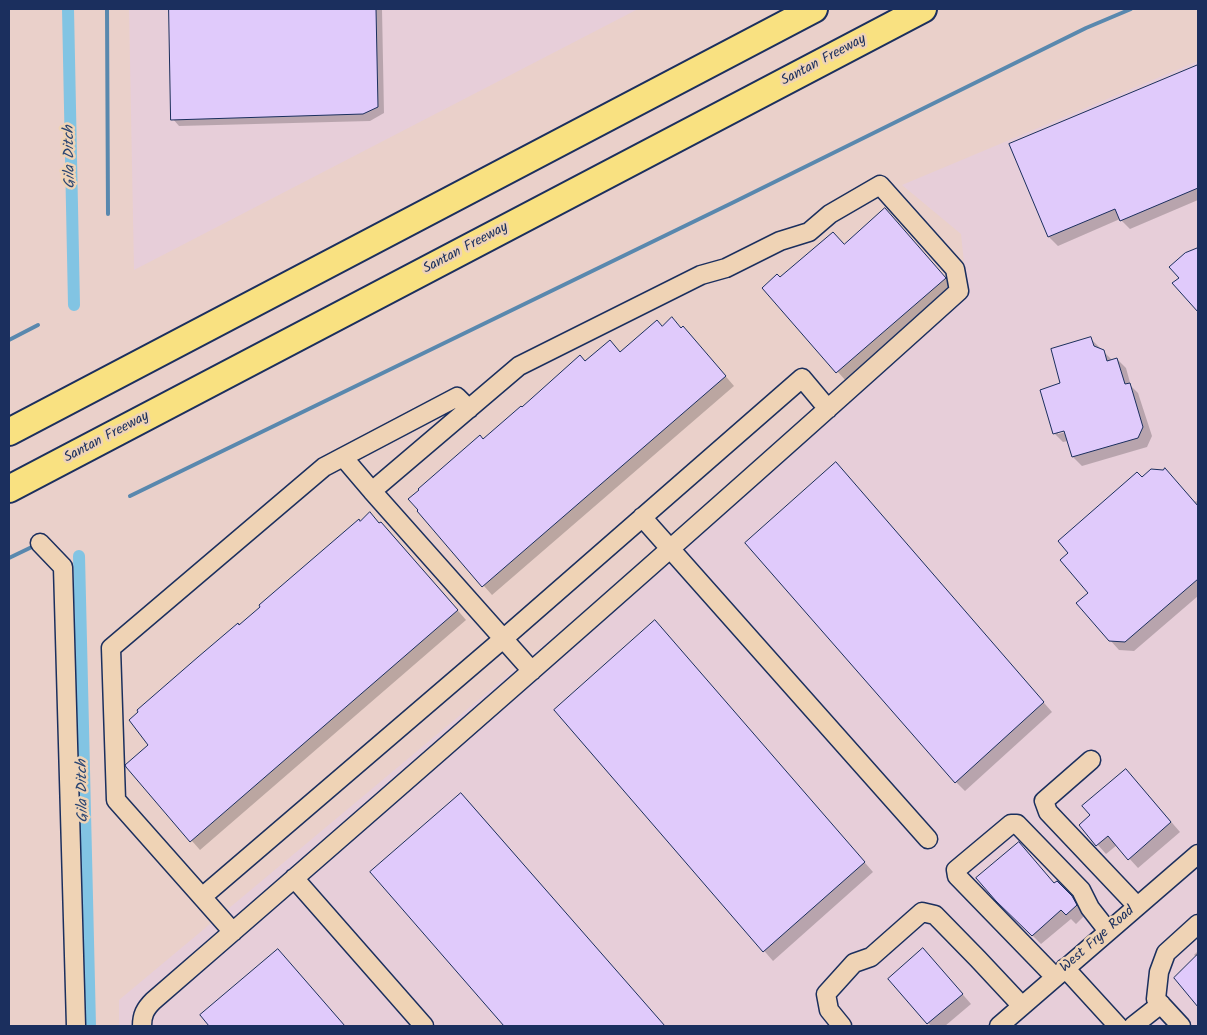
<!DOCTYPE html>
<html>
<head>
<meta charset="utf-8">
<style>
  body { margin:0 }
  #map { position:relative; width:1207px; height:1035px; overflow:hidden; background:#ead0ca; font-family:Kalam,sans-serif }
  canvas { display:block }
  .frame { position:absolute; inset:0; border:10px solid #1b2f5e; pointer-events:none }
</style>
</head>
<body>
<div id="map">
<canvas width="1207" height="1035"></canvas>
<div class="frame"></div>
</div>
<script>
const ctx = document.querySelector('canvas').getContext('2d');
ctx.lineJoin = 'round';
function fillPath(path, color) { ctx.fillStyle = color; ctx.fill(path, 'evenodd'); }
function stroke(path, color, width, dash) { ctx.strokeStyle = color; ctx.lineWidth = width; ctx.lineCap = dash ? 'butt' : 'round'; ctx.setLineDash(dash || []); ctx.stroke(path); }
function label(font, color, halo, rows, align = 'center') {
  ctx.font = font + ' Kalam,sans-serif'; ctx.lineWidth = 5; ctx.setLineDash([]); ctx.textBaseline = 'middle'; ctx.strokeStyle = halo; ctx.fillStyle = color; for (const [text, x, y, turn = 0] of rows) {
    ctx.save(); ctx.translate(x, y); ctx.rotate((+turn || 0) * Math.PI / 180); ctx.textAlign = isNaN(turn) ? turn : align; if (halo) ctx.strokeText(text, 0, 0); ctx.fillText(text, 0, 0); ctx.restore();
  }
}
fillPath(new Path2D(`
  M129,9H638L134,270Z
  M1198,61V1026H119V1000L967,292L961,234L902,185Z`), '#e7ced9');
fillPath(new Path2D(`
  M170,9H382L384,113L370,121L179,126L173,119Z
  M1198,66V200L1130,229L1120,219L1058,246L1049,237L1010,145Z
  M894,219L954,288L846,381L763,288Z
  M1198,249V310L1174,283L1180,278L1186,254Z
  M663,327L692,337L734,386L492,595L418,511L483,440L586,362L620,353Z
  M1090,338L1112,360L1117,359L1126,368L1131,386L1138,393L1152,436L1147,447L1082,466L1073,457L1068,441L1063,442L1054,433L1062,384ZM1070,429V431L1058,434V431Z
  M836,464L1052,712L965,791L956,782Z
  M1142,479H1174L1195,502L1196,501L1198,502V596L1134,651L1119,650L1110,640L1090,593Z
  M360,522L380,524L390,532L466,620L200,850L127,767L150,745L239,626Z
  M664,631L873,872L773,961L555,710Z
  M1135,780L1180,832L1138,868L1117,845L1106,854L1080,825Z
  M470,803L664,1026H506L372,872Z
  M1057,882L1081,907L1085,915L1076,924L1071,919L1041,944L997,900Z
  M1198,951V1003L1176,978L1197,957L1194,955Z
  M932,959L971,1004L945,1026H931L890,979Z
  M287,960L345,1026H211L202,1016Z`), '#0003');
stroke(new Path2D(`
  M107,9L108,214
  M9,340L38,325
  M130,496L732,203L1086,28L1131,9
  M9,558L36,545`), '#5988ae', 4);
stroke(new Path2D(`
  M68,9L74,305
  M79,556L90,1026`), '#82c4e3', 12);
const building = new Path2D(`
  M169,9H376L378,107L363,114L171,120Z
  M1198,65V188L1120,221L1115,209L1048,237L1009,144Z
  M885,208L946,278L836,373L762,288L777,274L780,277L833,232L844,244Z
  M1198,248V312L1172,283L1179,278L1169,267L1185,253Z
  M672,317L681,328L683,326L726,376L482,587L417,511L418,510L408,499L419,490L418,489L480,435L483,439L521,406L522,407L580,355L585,361L610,340L620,352L657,320L662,326Z
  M1091,337L1094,346L1104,350L1107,361L1117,358L1125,384L1130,383L1143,427L1138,438L1072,457L1064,431L1053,434L1040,390L1060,383L1051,349Z
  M836,462L1044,702L955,783L745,543Z
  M1165,468L1198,506V579L1125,642L1109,641L1076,603L1088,593L1060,560L1068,553L1058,541L1137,472L1142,477L1151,469L1163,470Z
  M370,512L379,523L381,522L458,610L190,842L126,767L125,765L148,745L129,720L138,712L137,710L198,657L238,623L239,625L260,607L259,605L359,519L360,521Z
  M655,620L865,862L763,952L554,710Z
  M1126,769L1171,822L1128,860L1108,836L1096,846L1079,825L1090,815L1082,806Z
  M461,793L665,1026H504L370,872Z
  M1019,842L1054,883L1057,881L1072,896L1077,905L1066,915L1061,910L1032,936L996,901L976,878Z
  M923,948L963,994L927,1024L888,979Z
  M278,949L345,1026H209L200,1015Z
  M1198,954V1007L1174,978Z`);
fillPath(building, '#e0cafb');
stroke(building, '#1b2f5e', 1);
const minor = new Path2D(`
  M372,491L343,457L457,397L469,409
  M642,517L928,839
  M40,543L63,567L76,1026
  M1091,760L1044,801L1048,812L1137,906
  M294,878L424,1026
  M202,897L503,639L802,378L828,409
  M233,932L116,800L111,648L324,467L343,457
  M1065,968L1118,1026
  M1055,977L957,876L956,870L1011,824H1017L1081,890L1090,908L1108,931
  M142,1026C142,1015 145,1009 153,1001C423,767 693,531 959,291L955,269L880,185L830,214L809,232L780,241L726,268L701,275L519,366L372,491L532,671
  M842,1026L829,1010L826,994L854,963L871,957L922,912L935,915L978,959L1022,1006
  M999,1026L1198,854
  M1133,1026L1161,1004
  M1181,1026L1156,999L1159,972L1166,953L1198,924`);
const highway = new Path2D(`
  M9,432L814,9
  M9,489L923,9`);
stroke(minor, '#1b2f5e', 21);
stroke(highway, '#1b2f5e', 30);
stroke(minor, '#efd3b5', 18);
stroke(highway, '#f9e181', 26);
label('14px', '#1b2f5e', '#efd3b5', [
  ["Santan Freeway",824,61,-28],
  ["Santan Freeway",466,249,-28],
  ["Santan Freeway",107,438,-28],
  ["West Frye Road",1098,940,-41]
]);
label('italic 15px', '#2a4572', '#efd3b5', [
  ["Gila Ditch",71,157,-91],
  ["Gila Ditch",84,791,-91]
]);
</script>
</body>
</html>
